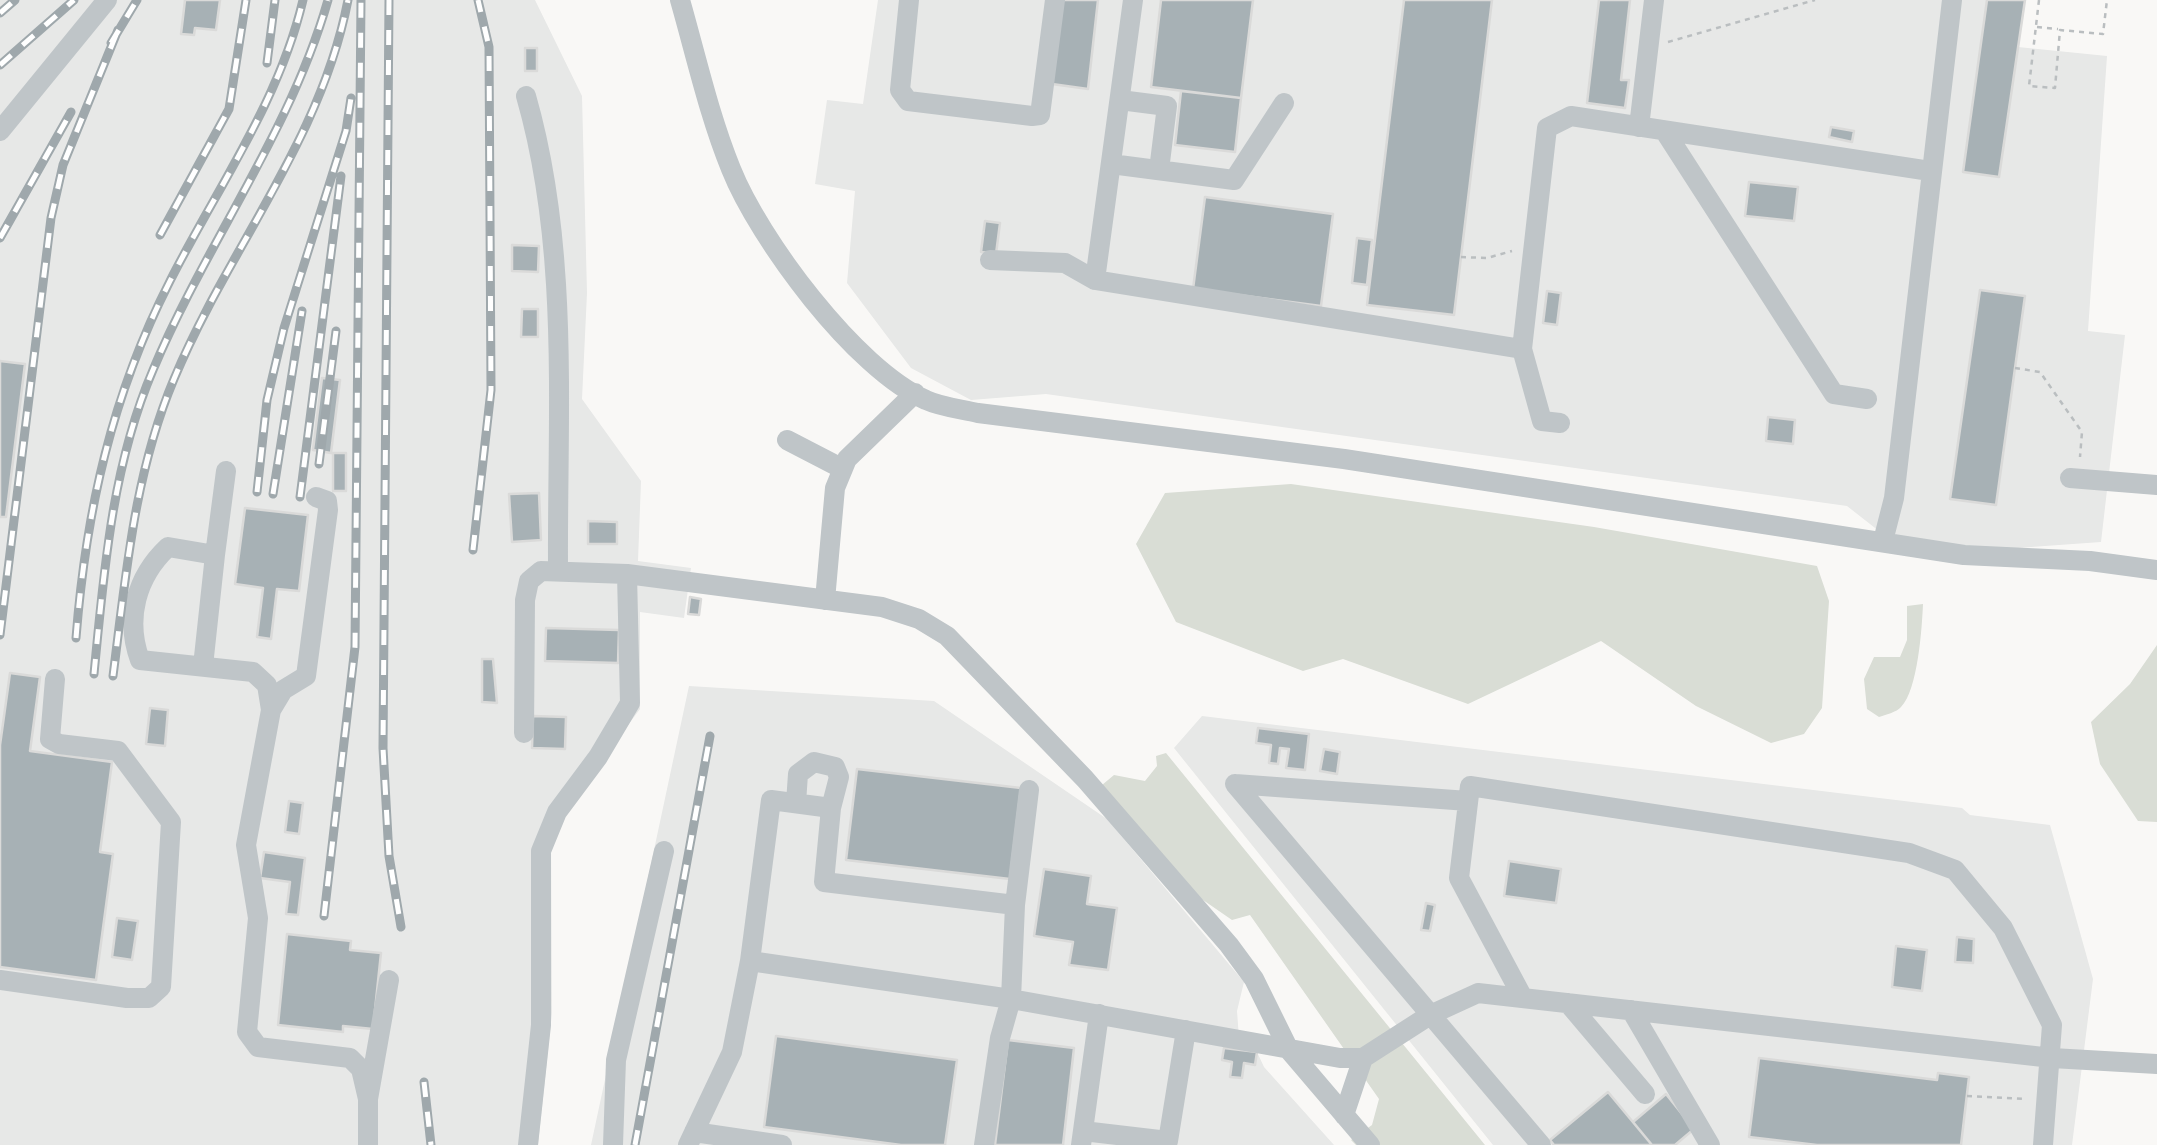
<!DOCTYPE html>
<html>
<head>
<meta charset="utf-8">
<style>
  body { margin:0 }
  canvas { display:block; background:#f9f8f6 }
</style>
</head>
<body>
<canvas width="2157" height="1145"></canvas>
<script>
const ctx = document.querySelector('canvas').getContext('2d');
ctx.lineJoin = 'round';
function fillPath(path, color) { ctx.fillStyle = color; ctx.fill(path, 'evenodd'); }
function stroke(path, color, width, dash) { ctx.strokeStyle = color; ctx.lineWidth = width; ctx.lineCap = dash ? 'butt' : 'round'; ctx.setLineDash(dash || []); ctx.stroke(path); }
fillPath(new Path2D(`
  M0,0H535L582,96L587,293L582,399L641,481L638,561L691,568L684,618L640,612V709L584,784L551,840L552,1013L538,1145H0Z
  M878,0H2025L2018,47L2107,56L2088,331L2125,335L2101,542L1989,550L1884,535L1847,506L1046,394L971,400L911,368L847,283L855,191L815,184L827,100L863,104Z
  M689,686L934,701L1107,819L1244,982L1237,1011L1239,1038L1257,1052L1264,1067L1334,1145H591Z
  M1202,716L1962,808L1970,815L2050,825L2093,979L2072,1145H1493L1174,748Z`), '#e7e8e7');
fillPath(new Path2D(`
  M1291,484L1594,527L1817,566L1829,601L1822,708L1804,734L1771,743L1696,706L1601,641L1468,704L1343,659L1303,671L1176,622L1136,544L1165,493Z
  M1923,604C1922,627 1918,690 1901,707C1897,712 1885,715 1879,717L1867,709L1864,679L1874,657H1900L1907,640V606Z
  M2157,645V822L2138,821L2100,764L2091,722L2130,684Z
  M1166,753L1485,1145H1356L1351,1140L1372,1125L1379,1099L1250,915L1232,920L1190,891L1102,785L1114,775L1145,781L1157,766L1156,756Z`), '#d9ddd5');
const building = new Path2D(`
  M185,0H220L216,30L195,28L194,35L181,34Z
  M1061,0H1098L1088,89L1052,84Z
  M1161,0H1253L1241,98L1151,87Z
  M1404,0H1492L1454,315L1367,305Z
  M1599,0H1630L1621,80H1629L1625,108L1587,103Z
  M1987,0H2025L1999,177L1963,172Z
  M525,48H537V71H525Z
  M1181,91L1241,98L1235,152L1175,145Z
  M1831,127L1854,131L1852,142L1829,137Z
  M1749,182L1798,187L1794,221L1745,216Z
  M1205,197L1333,214L1321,306L1193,289Z
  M985,221L1000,223L996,254L981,252Z
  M1357,238L1372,240L1367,285L1352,283Z
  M512,245L539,246L538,272L512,271Z
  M1980,290L2025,296L1996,505L1950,499Z
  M1547,291L1561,293L1557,325L1543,323Z
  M522,309H538V337H521Z
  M0,361L25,364L6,517H0Z
  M322,378L340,380L331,453L313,450Z
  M1768,417L1795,420L1793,444L1766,441Z
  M333,453H346V491H333Z
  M539,493L541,540L512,542L509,494Z
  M245,508L308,515L299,591L277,589L271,639L257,637L263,588L235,584Z
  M588,521L617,522V544H588Z
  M690,597L701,599L699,615L688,614Z
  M546,628L619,630L618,663L545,661Z
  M482,659H493L497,703L482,702Z
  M10,673L40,677L30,751L112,762L100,852L113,854L96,980L0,967V745Z
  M150,708L168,710L165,746L146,744Z
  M533,716L566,717L565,749L532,748Z
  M1258,728L1309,734L1305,770L1286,768L1289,749L1280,748L1278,764L1269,763L1271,745L1256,743Z
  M1324,749L1340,752L1337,774L1320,771Z
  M857,769L1021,788L1010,879L846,860Z
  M289,801L303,803L299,834L285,832Z
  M264,852L305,858L298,915L286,914L290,882L260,878Z
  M1509,861L1561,869L1556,903L1504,896Z
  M1044,869L1091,876L1087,904L1117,908L1108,970L1069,965L1073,942L1034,936Z
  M1426,903L1435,905L1430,931L1421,930Z
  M117,918L138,921L132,960L112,957Z
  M287,934L351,941L350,950L381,953L373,1029L343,1026V1032L278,1025Z
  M1957,937L1974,939L1973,963L1955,962Z
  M1896,946L1927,950L1922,991L1892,987Z
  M776,1036L957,1060L945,1145H901L764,1127Z
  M1008,1040L1074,1048L1063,1145H995Z
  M1224,1048L1257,1052L1255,1065L1244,1063L1242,1078L1230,1077L1232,1062L1222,1060Z
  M1759,1058L1937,1080L1938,1073L1969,1077L1961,1145H1817L1749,1137Z
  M1608,1092L1652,1145H1554L1550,1140Z
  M1666,1094L1694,1129L1675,1145H1652L1633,1122Z`);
fillPath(building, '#a7b1b5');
stroke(building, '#dadad9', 2.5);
stroke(new Path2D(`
  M2039,0L2029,86L2055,88L2060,30L2103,34L2107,0
  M2037,27L2058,29
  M1668,42L1815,0
  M1461,257L1487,258L1512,251
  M2015,368L2040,372L2082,432L2080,457
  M1967,1096L2026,1099`), '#babec0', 2.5, [5, 5]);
stroke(new Path2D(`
  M680,0C696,56 709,115 731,169C759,239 855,369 926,400C941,407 961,409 978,413L1344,459L1964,555L2090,561L2157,570
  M909,0L900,90L908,101L1032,116L1040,115L1055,0
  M1133,0L1095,280L1522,349L1547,128L1571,116L1930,171
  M526,96C570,249 557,413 558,570
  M1120,100L1167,106L1159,170
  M1639,127L1654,0
  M1664,130L1834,394L1867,399
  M0,131L107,0
  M1111,164L1234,180L1284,103
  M990,260L1065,263L1095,280
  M1522,349L1542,421L1560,423
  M787,440L843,469
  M226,471L215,555L168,547C136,577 125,619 140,660L253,672L267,685L271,710
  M2070,478L2157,485
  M316,497L327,501L328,510L306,676L283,690L271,710L246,845L258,918L247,1032L258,1047L350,1058L361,1069L368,1099
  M1883,541L1894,498L1952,0
  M825,600L835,488L847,459L915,393
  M203,666L215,555
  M524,733L525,600L529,581L541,571L627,574L882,607L919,619L947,636L1085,779L1229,945L1254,979L1289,1050L1370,1145
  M1235,784L1541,1145
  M1235,784L1468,801
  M796,803L798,774L814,762L835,767L839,777L831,808
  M750,961L771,800L831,808L824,882L1015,905
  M0,980L127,998H149L161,987L171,822L118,751L59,744L50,739L55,679
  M1523,998L1459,878L1470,786L1909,853L1955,870L2003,928L2052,1025L2043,1145
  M1568,1003L1645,1094
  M1631,1010L1710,1145
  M1344,1115L1363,1058
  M1083,1131L1168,1141L1186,1030
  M694,1132L782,1145
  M368,1145V1099L389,980
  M528,1145L541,1025V851L557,812L598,757L630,703L627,574
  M613,1145L616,1060L664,851
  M688,1145L732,1052L750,961L1011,999L1340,1058H1363L1430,1015L1478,993L2052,1058L2157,1064
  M984,1145L1000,1038L1011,999L1015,905L1029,790
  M1081,1145L1099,1014`), '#bfc5c8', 20);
const rail = new Path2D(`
  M389,0L383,748L389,856L401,927
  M0,13L15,0
  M111,43L137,0
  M267,63L275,0
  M0,65L74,0
  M160,235L229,109L246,0
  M0,238L71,112
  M319,464L336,331
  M257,492L267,400L284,328L346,131L351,98
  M273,494L302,311
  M300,497L341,176
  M473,550L491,390L489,47L478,0
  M0,635L51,218L63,165L118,30
  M76,638C86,510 112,395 170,281C217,188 279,102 303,0
  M94,674C104,570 112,466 153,370C206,243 290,133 328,0
  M113,676C126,575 134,474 174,379C228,249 321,141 348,0
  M324,916L355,647L361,0
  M424,1082L431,1145
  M635,1145L710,736`);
stroke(rail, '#9fa8ac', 9);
stroke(rail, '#fff', 5, [15]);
</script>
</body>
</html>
